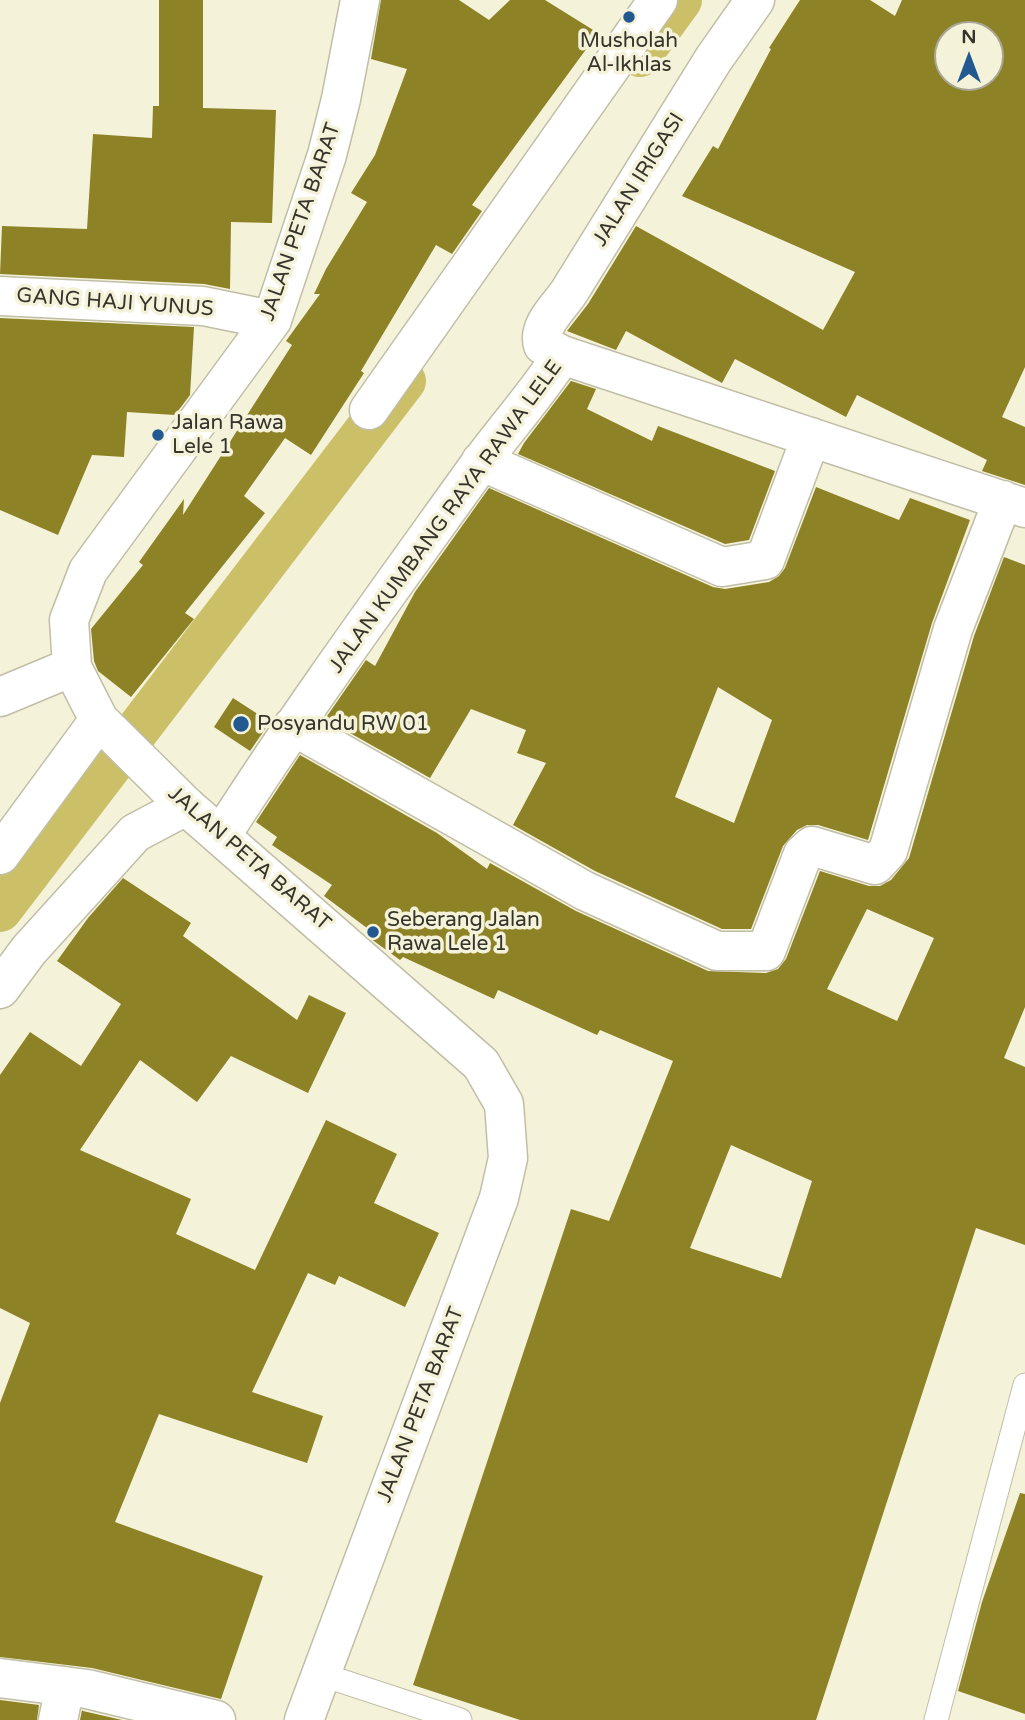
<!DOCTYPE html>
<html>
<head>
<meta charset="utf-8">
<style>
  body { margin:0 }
  #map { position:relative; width:1025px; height:1720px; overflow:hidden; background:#f5f2da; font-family:"Varela Round",sans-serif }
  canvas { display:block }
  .north { position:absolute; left:934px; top:21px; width:70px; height:70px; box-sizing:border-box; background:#f5f2da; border:2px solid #a9a694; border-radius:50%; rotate:0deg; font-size:19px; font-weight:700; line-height:28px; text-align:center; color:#36352b }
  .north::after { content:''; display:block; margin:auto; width:24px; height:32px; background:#235991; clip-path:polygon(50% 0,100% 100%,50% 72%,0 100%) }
</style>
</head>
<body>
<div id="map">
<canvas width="1025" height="1720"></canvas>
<div class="north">N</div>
</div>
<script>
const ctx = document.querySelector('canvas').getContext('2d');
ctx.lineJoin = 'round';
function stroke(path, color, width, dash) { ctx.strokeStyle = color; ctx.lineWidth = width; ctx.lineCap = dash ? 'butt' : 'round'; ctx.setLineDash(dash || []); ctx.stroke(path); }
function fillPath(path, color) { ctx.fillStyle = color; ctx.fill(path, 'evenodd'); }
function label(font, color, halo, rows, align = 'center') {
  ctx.font = font + ' "Varela Round",sans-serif'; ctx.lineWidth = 7; ctx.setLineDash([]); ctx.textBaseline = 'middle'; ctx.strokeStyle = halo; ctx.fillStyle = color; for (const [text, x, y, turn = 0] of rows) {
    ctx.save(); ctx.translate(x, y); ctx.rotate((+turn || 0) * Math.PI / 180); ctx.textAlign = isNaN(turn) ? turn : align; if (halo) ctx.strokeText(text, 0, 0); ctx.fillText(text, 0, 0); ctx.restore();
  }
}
stroke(new Path2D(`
  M640,55L680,0
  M0,910L404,381`), '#cbc068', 44);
fillPath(new Path2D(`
  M159,0H203V108L276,110L272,223L231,222L230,289L204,284L0,274L2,226L87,229L93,134L152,138L153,106H159Z
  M381,0H459L489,20L510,0H545L598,33L472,205L482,211L452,254L436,245L361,371L364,373L311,455L285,438L244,496L265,513L185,613L194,619L131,697L98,671L94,661L91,629L143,565L139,562L184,499L183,515L292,345L286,341L320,294H314L326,269L367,202L351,193L375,155L407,69L371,59Z
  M800,0H870L895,16L902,0H1025V367L1002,417L1025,427V485L982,471L987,460L857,395L846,417L735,359L722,383L626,331L616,350L567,331L588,304L636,226L823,330L855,272L682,196L713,146L718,149L771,49L769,48ZM948,35H990V77H948Z
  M0,318L194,327L190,395L175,415L127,412L124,457L92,455L58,535L0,510Z
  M571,381L596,389L587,409L652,441L658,426L775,471L749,540L725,544L518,454L524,443Z
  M816,487L899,520L910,498L970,520L932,623L868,840L818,825H807L797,830L783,846L751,929H722L595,871L513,825L546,763L517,753L526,730L471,709L430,778L325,719L366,660L375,666L415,592L489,488L713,587L725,589L769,582L779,576L785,568ZM718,687L772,720L734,823L675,797Z
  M1004,557L1025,565V1007L1004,1058L1025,1067V1245L976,1228L816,1720H520L413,1685L571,1209L609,1221L673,1061L600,1030L597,1035L498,990L494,999L403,957L400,960L367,936L371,931L324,896L332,885L272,845L277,837L256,822L300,755L437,833L487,869L490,863L576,911L708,971L766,973L778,969L786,959L820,871L869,886H880L891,880L909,858L974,636ZM867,909L934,938L897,1021L827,989ZM731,1145L812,1181L781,1278L690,1248Z
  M233,698L270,722L250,751L214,727Z
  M123,878L191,923L183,936L297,1020L309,995L346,1013L308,1093L231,1056L197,1102L140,1060L80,1150L191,1199L176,1234L255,1270L326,1120L397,1154L374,1203L439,1233L405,1307L339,1276L335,1285L308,1273L252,1392L323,1416L307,1463L159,1414L115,1522L263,1576L221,1699L92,1668L0,1657V1403L30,1323L0,1308V1075L30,1032L81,1066L121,1004L57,961L88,918Z
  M1020,1493L1025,1494V1714L958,1691L982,1602Z
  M0,1700L39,1705L37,1720H0Z
  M82,1710L83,1711L122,1720H80Z`), '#8d8226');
const service = new Path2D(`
  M320,1674L460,1720
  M936,1720L1025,1385`);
const minor = new Path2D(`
  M755,0L713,60L569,292C559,307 537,326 543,345L562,355L1025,508
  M0,296L203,306L272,320
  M369,410L658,0
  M481,461L722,567L765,560L811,437
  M0,697L72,667
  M293,726L585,891L717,951H766L803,854L812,846L875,865L888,851L953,629L1003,500
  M221,836C302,709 391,588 479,465C506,428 537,394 562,355
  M0,855L99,720
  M0,989L29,950L135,833L186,806
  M0,1678L87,1689L216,1720
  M58,1720L65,1686`);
const secondary = new Path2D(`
  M304,1720L499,1198L508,1158L504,1104L481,1064L186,806L99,720L72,667L69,620L88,571L272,320L327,155L341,99L360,0`);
stroke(service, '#c1bea7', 25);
stroke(minor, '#c1bea7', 41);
stroke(secondary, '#c1bea7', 41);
stroke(service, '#fff', 23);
stroke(minor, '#fff', 38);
stroke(secondary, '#fff', 38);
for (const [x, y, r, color] of [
  [629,17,7,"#235991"],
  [158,435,7,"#235991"],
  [241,724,9,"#235991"],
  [373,932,7,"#235991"]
]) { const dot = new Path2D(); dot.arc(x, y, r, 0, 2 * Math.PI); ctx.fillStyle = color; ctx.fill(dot); stroke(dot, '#f5f2da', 2.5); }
label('21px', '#36352b', '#f5f2da', [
  ["Musholah",629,41,"center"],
  ["Al-Ikhlas",629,65,"center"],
  ["Jalan Rawa",172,423],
  ["Lele 1",172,447],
  ["Posyandu RW 01",257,724],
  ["Seberang Jalan",387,920],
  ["Rawa Lele 1",387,944]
], 'left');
label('21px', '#36352b', '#f5f2da', [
  ["JALAN IRIGASI",639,180,-58],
  ["JALAN PETA BARAT",301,222,-71],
  ["GANG HAJI YUNUS",115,303,4],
  ["JALAN KUMBANG RAYA RAWA LELE",446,517,-54],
  ["JALAN PETA BARAT",249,859,41],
  ["JALAN PETA BARAT",421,1405,-69]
]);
</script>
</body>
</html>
